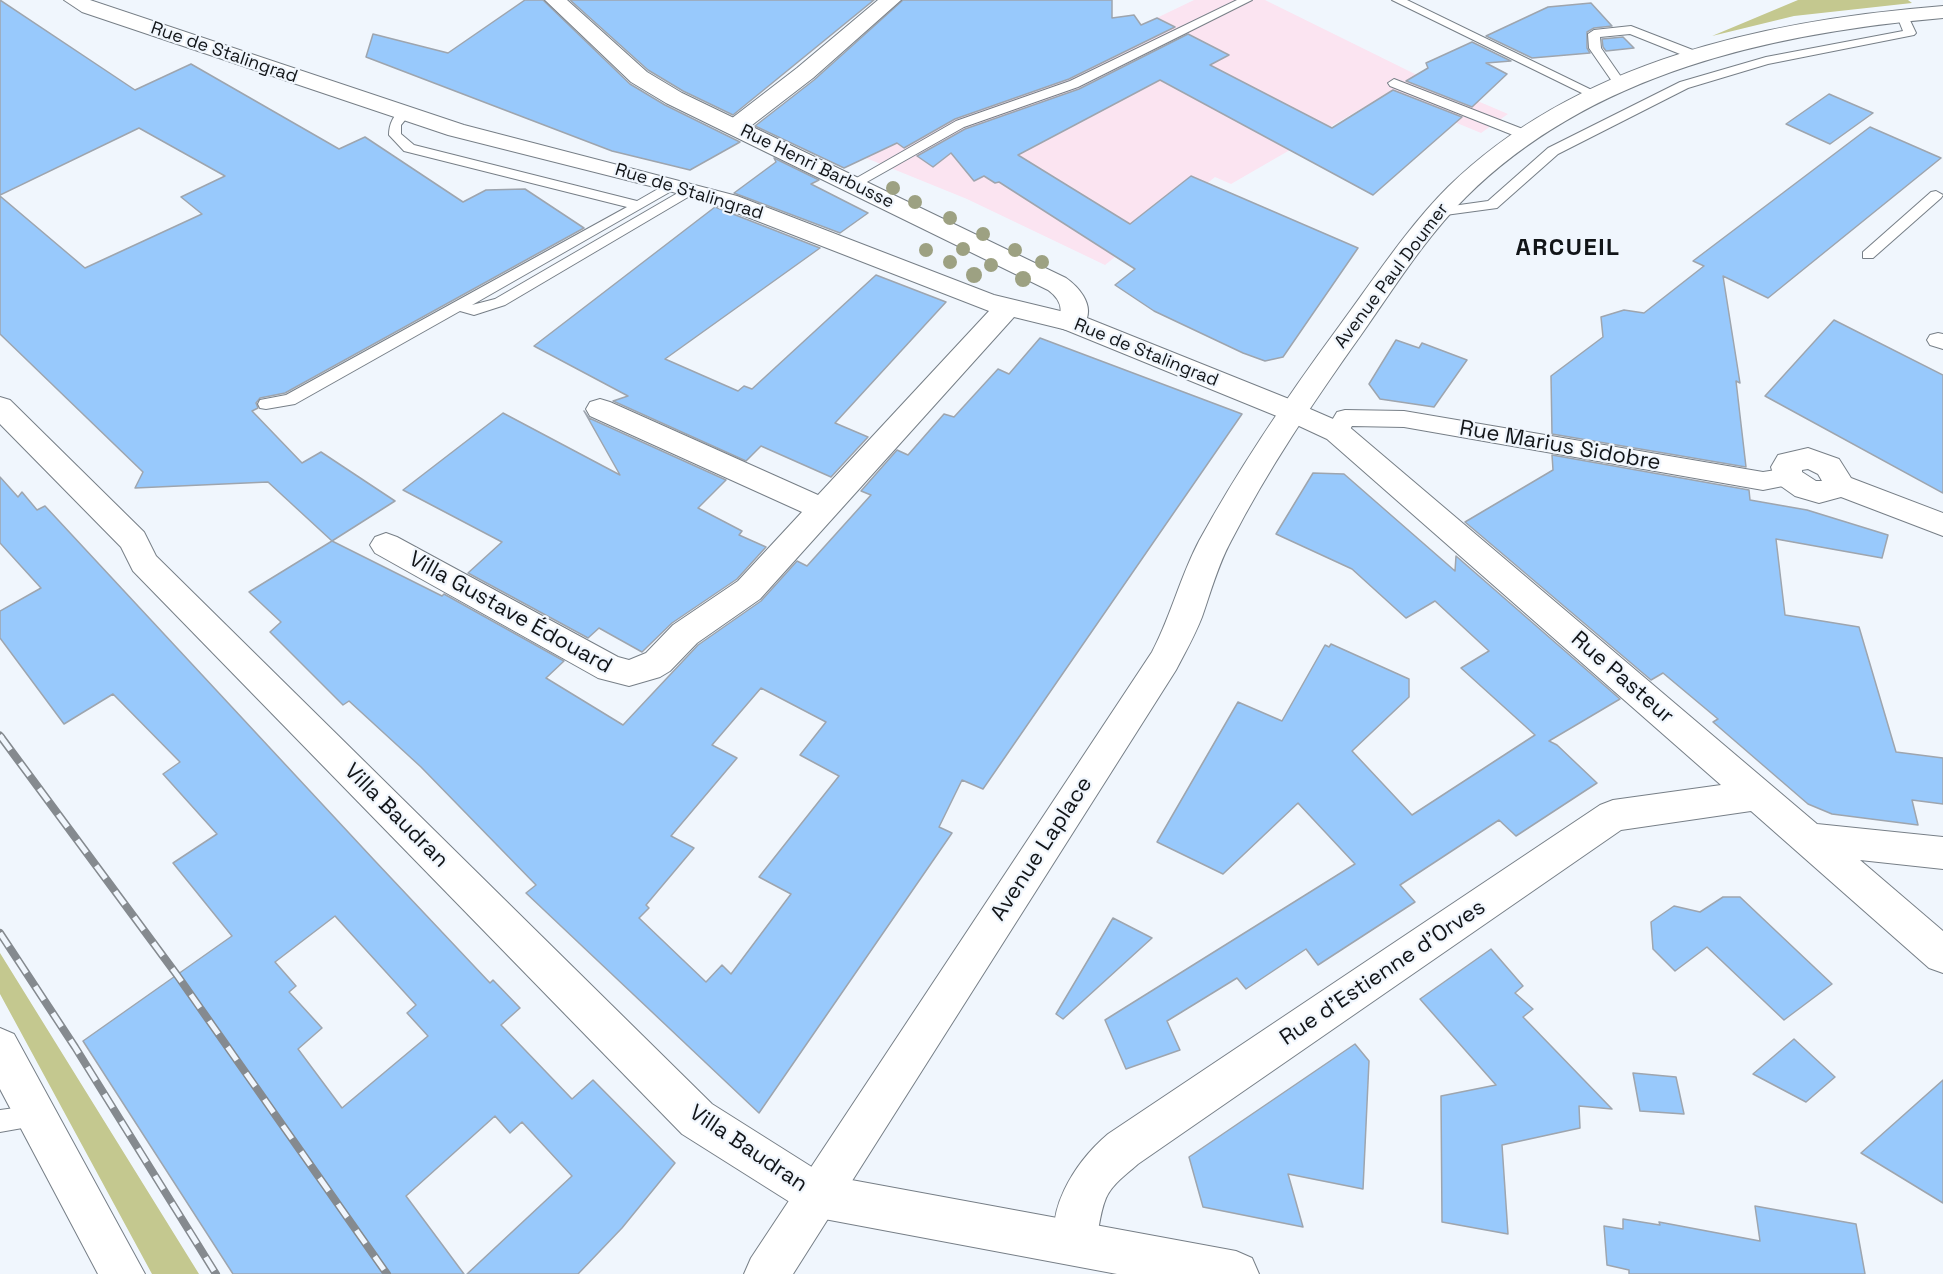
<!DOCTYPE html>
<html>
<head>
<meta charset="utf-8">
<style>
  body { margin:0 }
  canvas { display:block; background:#f0f6fd }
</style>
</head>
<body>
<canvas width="1943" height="1274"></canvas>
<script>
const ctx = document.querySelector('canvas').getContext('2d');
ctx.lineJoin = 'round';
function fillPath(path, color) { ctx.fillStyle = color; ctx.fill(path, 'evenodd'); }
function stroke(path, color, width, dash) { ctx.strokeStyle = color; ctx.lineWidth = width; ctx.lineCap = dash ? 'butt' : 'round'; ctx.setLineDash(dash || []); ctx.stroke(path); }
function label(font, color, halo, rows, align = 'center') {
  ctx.font = font + ' "Space Grotesk",sans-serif'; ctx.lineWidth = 4.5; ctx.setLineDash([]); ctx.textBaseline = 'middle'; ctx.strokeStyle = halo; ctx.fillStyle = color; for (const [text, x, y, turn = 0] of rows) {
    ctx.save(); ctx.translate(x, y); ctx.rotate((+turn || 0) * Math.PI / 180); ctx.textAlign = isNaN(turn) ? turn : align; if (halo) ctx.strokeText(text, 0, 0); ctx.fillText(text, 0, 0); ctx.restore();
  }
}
fillPath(new Path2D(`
  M1194,0H1265L1419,76L1508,114L1481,133L1387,94L1231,184L1215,177L1105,265L967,199L866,158Z`), '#fbe4f1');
fillPath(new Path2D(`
  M1798,0H1908L1912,3L1794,16L1712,36Z
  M0,953L199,1274H152L0,994Z`), '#c4c88f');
const building = new Path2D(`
  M0,0L135,90L191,64L339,149L365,137L463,202L486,190L525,189L584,228L285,393L260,398L256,403L258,408L252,411L302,463L321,452L395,501L332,541L442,596L444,594L564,661L546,678L623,725L698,645L761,601L797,561L807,566L871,495L861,491L897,450L908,455L944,414L954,417L998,369L1009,374L1040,338L1242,414L983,789L962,780L939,827L952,833L759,1113L526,893L536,885L421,767L349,701L343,705L270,632L281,622L249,592L332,541L268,482L135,488L143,472L0,334V196L85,268L202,214L181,197L225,176L139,128L0,195ZM761,688L826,722L800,755L839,776L759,877L791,894L731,974L722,965L706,982L639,918L649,908L646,905L694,848L671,836L737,758L712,745Z
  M525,0H543L630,84L665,105L740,142L690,170L612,151L366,57L373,34L448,53Z
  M570,0H874L733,115L683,91L648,70Z
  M903,0H1112V18L1134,15L1141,25L1157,18L1175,27L1069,79L955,119L904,148L897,143L844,168L755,126L814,80Z
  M1591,3L1612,26L1594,28L1587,32V48L1590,53L1532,58L1486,36L1548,7Z
  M1188,34L1229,55L1210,65L1332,128L1393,90L1462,117L1373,195L1160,80L1018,155L1130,224L1191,176L1358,248L1283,357L1265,361L1243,353L1154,311L1115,285L1135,269L999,182L995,183L984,176L974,181L951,153L933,167L917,156L965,129L1079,89Z
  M1623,37L1634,48L1606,51L1603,47L1602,39Z
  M1472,42L1511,61L1486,63L1507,74L1472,107L1406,81L1428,68L1426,63Z
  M1829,94L1873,113L1830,144L1786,124Z
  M1870,127L1941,158L1768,298L1723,276L1740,383L1736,381L1746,467L1552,434L1551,376L1603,337L1601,317L1624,310L1644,313L1704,266L1693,261Z
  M774,158L819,180L811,184L868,213L840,233L734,193L776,162Z
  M715,207L820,248L665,359L738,391L744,386L752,389L876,275L946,302L835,423L868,437L831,477L761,446L746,461L613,401L628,396L534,346Z
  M1834,320L1943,375V493L1765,396Z
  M1396,340L1419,348L1422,343L1467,360L1434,407L1380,399L1369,384Z
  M584,411L589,418L726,480L698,508L742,531L739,535L766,547L737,579L672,623L642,652L599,628L588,638L468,573L502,542L403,490L503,413L620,475Z
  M1552,455L1749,490L1750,500L1807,510L1888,535L1882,558L1776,539L1785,615L1859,627L1896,752L1943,758V804L1912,800L1918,825L1832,814L1808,804L1713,722L1718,719L1663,673L1651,680L1465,522L1553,470Z
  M1313,473L1344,474L1455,571L1456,556L1620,699L1549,741L1557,745L1597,783L1516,836L1499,820L1400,885L1415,902L1318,965L1306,949L1246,989L1237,978L1167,1021L1180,1050L1126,1069L1105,1020L1355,864L1298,803L1223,874L1157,842L1238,702L1282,721L1325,645L1329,647L1331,644L1409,679V697L1352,751L1412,815L1535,735L1461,668L1489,651L1435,601L1406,618L1352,569L1276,534Z
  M0,477L18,497L22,492L37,510L45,506L375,861L490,983L493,980L520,1008L501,1025L572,1099L593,1080L675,1163L622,1228L578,1274H467L572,1176L522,1122L510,1133L495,1116L406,1196L464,1274H233L83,1041L232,936L173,863L217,834L163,774L180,762L113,694L64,724L0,638V611L41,588L0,543ZM335,916L416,1005L407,1013L428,1036L342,1108L298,1049L322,1028L289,992L296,986L275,962Z
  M1723,897H1740L1832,984L1784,1020L1707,947L1675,971L1653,949L1651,922L1674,906L1700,912Z
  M1113,918L1152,938L1063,1019L1056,1014Z
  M1491,949L1523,986L1515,993L1533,1009L1523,1017L1612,1109L1579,1106L1580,1128L1502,1145L1508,1234L1442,1222L1441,1096L1496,1085L1420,999Z
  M1794,1039L1835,1077L1806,1102L1753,1074Z
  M1355,1044L1369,1061L1363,1189L1288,1174L1303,1227L1203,1207L1189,1157Z
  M1633,1073L1676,1077L1684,1114L1640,1111Z
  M1943,1080V1203L1861,1153Z
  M1755,1206L1856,1224L1865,1274H1629V1270L1607,1265L1604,1226L1623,1229V1219L1660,1225L1659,1222L1760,1241Z`);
fillPath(building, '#98c9fc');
stroke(building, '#9ea5ae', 1.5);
const service = new Path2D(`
  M1237,0H1252L1078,87L964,127L858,187H848L846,184L956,121L1070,81Z
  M1392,0H1407L1602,95L1596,99L1592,98Z
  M1899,14H1907L1916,33L1914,35L1768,64L1688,88L1558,154L1497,208L1438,216L1431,212L1438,208L1488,201L1548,148L1680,82L1766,57L1903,31L1897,16Z
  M1631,26L1698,52L1700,55L1690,58L1630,34L1600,37L1601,48L1626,84L1616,87L1589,48L1588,34L1594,30Z
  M1394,79L1533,133L1534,136L1528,140L1523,139L1390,86L1388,83Z
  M404,110L410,114L401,125V134L414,145L637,201L670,182H680L682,185L472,305L495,299L688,187L693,186L700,190L505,305L474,315L460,311L295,404L266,409L260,408L258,404L260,400L286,395L627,207L404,151L389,135C389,125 393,113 404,110Z
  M1936,191L1943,195L1941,198L1873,258H1863V252L1931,192Z
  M37,1105L45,1108L48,1116L45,1124L0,1132V1110Z`);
const pedestrian = new Path2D(`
  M1938,333L1943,334V349L1930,345L1927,340L1930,335Z
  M1345,410L1404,411L1763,472L1789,468L1798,471L1801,477L1798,483L1763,490L1404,427L1352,426L1345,438L1337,440L1329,438L1325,432L1337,412Z`);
const minor = new Path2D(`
  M64,0H90L464,125L737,196L994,295L1081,316L1085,322L1081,328L1071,331L1014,317L760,599L697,643L670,671L660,677L629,686L598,678L375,553L370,545L375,537L386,533L397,537L618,657L629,660L646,653L673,625L738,581L802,512L590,416L586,409L590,402L600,399L610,402L818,495L989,311L719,206L666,190L448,135L82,12Z
  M878,0H901L813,78L743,132H727L723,127L727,122L797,68Z
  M0,397L10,400L144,532L156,556L712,1104L834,1181L841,1196L834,1211L819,1218L804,1211L682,1134L133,571L121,547L0,424Z
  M1294,402L1347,425L1817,824L1943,837V869L1860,860L1943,931V973L1929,968L1751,811L1621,830L1138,1164C1127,1174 1112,1184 1106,1198C1098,1217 1099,1239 1091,1258L1075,1264L1059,1258C1041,1214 1075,1162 1108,1134L1600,805L1613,800L1721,785L1327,439L1284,419L1280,412L1284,405Z
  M1808,448L1839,459L1851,478L1943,513V536L1841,497L1819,503L1795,496L1778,484L1774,477L1771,467L1778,455ZM1808,469L1818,474L1822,481H1816L1802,472V470Z
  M0,1028L14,1034L145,1274H98L0,1089Z`);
const tertiary = new Path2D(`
  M545,0H567L647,72L682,93L1066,278C1079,287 1092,303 1087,318L1304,405L1308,412L1304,419L1294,422L1284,419L1061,328L1057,322C1065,309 1059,298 1048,290L666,103L631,82Z
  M819,1174L1236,1251L1252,1258L1259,1274H1117L819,1218L804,1211L797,1196L804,1181Z`);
const secondary = new Path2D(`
  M1943,6V18C1773,33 1592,72 1466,197C1425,238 1394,288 1361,335C1314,401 1268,469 1231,541C1218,565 1211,591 1202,617C1195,635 1185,653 1176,670L793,1274H744L751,1258L1152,652C1171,616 1180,577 1199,541C1240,466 1289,394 1340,325C1374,279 1407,228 1448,187C1578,60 1768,20 1943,6Z`);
stroke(service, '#777f87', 2);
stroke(pedestrian, '#777f87', 2);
stroke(minor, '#777f87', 2);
stroke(tertiary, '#777f87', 2);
stroke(secondary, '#777f87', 2);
fillPath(service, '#fff');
fillPath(pedestrian, '#fff');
fillPath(minor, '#fff');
fillPath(tertiary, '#fff');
fillPath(secondary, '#fff');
const railFar1 = new Path2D(`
  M0,735L2,738`);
const rail = new Path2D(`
  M1,737L177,975L387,1274
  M0,933L75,1047L216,1274`);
stroke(railFar1, '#858a8f', 7);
stroke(rail, '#858a8f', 8);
stroke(railFar1, '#f0f6fd', 4.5, [13]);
stroke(rail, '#f0f6fd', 5, [16]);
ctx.fillStyle = '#9da182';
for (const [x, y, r] of [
  [893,188,7],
  [915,202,7],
  [950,218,7],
  [983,234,7],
  [963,249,7],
  [926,250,7],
  [1015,250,7],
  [950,262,7],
  [1042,262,7],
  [991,265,7],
  [974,275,8],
  [1023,279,8]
]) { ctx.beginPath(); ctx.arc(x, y, r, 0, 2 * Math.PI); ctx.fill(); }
label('18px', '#121518', '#f0f6fd', [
  ["Rue de Stalingrad",224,53,19],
  ["Rue Henri Barbusse",817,167,26],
  ["Rue de Stalingrad",689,192,17],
  ["Avenue Paul Doumer",1392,276,-53],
  ["Rue de Stalingrad",1146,353,22]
]);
label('22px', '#121518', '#f0f6fd', [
  ["Rue Marius Sidobre",1560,446,10],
  ["Villa Gustave Édouard",510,613,29],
  ["Rue Pasteur",1622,678,41],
  ["Villa Baudran",396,816,45],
  ["Avenue Laplace",1042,849,-57],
  ["Rue d'Estienne d'Orves",1383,973,-34],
  ["Villa Baudran",748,1149,34]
]);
ctx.letterSpacing = '1.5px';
label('bold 24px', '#121518', '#f0f6fd', [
  ["ARCUEIL",1568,248]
]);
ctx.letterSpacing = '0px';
</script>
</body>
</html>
